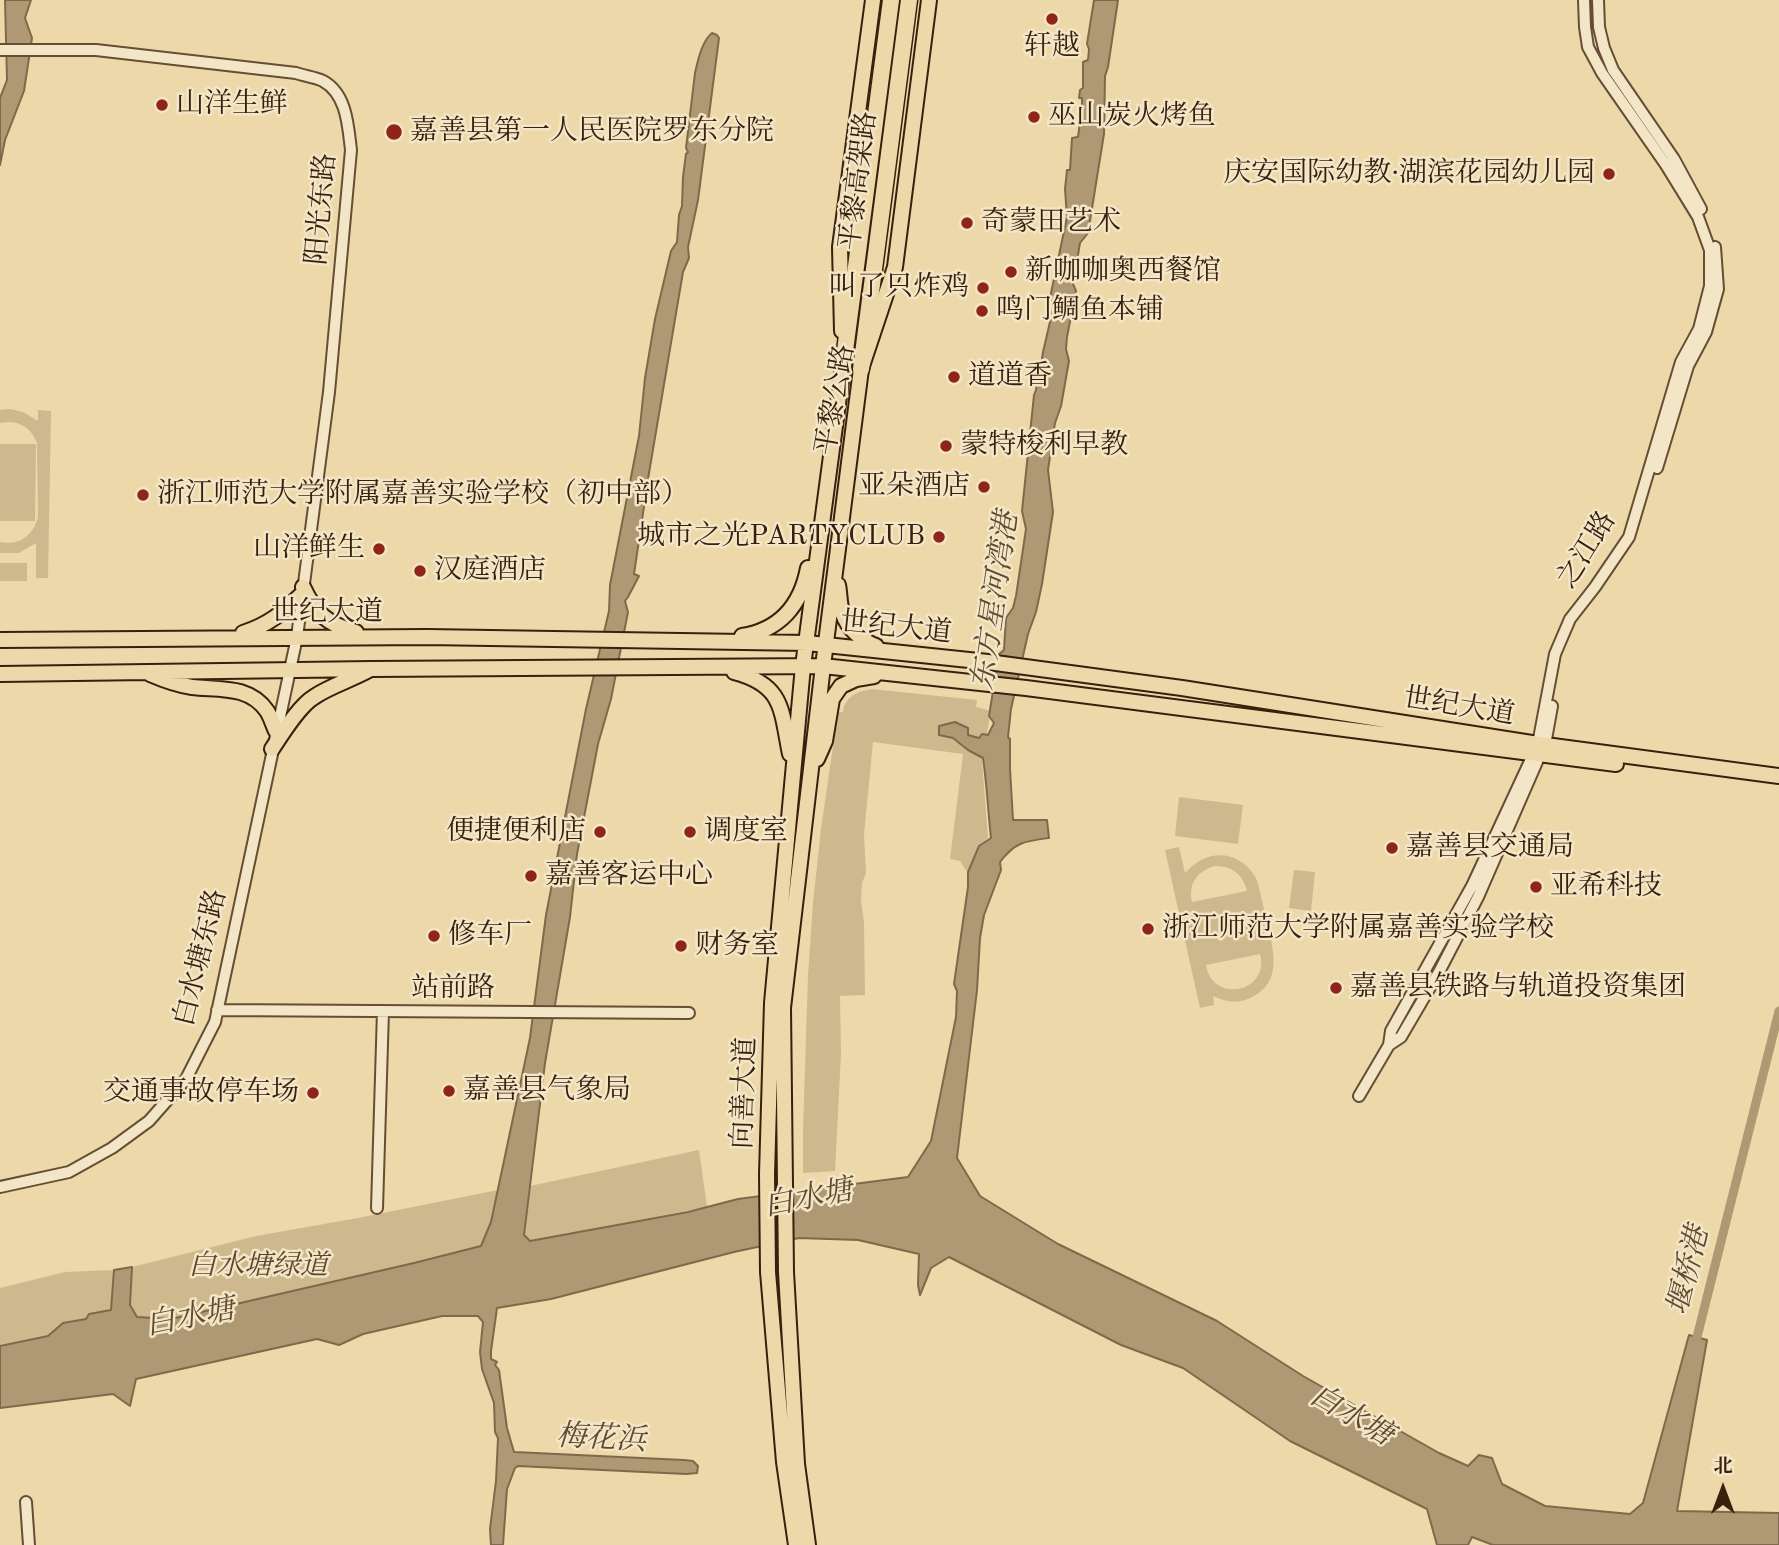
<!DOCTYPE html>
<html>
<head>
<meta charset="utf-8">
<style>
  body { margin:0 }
  #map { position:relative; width:1779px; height:1545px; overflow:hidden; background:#ecd8a9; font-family:"Old Standard TT","Noto Serif SC",serif }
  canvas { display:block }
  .north { position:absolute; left:1688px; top:1454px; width:70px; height:70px; -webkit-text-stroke:5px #f3e6c7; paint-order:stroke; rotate:0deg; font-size:19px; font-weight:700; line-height:28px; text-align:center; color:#391f0d }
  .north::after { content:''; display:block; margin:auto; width:24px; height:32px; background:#391f0d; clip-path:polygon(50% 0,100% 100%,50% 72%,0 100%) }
</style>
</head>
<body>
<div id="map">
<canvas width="1779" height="1545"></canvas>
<div class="north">北</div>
</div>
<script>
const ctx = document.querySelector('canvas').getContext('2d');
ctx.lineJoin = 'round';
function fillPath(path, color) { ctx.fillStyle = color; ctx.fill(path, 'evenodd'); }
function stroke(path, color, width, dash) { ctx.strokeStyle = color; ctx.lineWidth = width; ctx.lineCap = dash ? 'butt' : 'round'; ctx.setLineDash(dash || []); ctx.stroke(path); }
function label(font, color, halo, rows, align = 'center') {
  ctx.font = font + ' "Old Standard TT","Noto Serif SC",serif'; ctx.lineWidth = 5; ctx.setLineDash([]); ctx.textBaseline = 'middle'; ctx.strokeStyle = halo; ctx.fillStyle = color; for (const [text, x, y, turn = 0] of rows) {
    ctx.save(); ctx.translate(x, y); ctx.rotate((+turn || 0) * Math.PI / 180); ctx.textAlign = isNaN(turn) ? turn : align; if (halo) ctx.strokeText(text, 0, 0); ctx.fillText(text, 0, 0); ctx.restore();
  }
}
fillPath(new Path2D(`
  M10,409L23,412L38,421V410L51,411L48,578H36V543L19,553H0V542C19,546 33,536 38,517L37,443C31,427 18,419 0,423V410Z
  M0,444H36L35,521H0Z
  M0,563H27V581H0Z
  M872,689L977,700L976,707L991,711L982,761L988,838L978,846L967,872L960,861L950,859L963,754L873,742L864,834L866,873L862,883L861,901L864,922L865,995L840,996L841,1054L835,1171L803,1173V1130L808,976L813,903L821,829L838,712H843C845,696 858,691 872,689Z
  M1179,797L1243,805L1238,844L1175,836Z
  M1179,847L1185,873C1207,848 1239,849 1256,878C1261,892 1263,907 1267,921C1273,949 1284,983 1250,998C1237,1004 1225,1002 1213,996L1214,1005L1200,1008L1165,850ZM1215,866C1232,866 1243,874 1247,891L1192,902C1188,884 1197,871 1215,866ZM1260,954C1270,993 1212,1004 1206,965Z
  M1294,870L1315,872L1311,911L1289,908Z
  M699,1150L707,1207L530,1241L524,1235L530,1186Z
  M498,1190L491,1222L481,1246L414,1263L171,1319L137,1318L130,1305L132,1267L256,1236L358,1218Z
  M114,1270L111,1310L89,1314L86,1319L63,1323L48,1336L0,1346V1288L65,1272Z`), '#ceb98e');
const water = new Path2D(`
  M5,0H31L25,18L32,38L24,91L5,140L0,165V98L7,80Z
  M1094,0H1118L1108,67L1105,76L1104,134L1088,233L1080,243L1073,284L1076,291L1067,337L1066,349L1069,361L1061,406L1055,423L1048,470L1053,512L1042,584L1036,612L1028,634L1011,709L1008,737L1010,739V769L1013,820H1047L1049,838C1025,841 1015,842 1000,862L1001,870L984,915L980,938L977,990L957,1158L980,1196L1058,1244L1217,1321L1303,1376L1439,1453L1468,1466L1479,1455L1492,1458L1502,1484L1545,1506L1630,1514L1643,1503L1689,1335L1707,1340L1677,1511L1779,1513V1545H1493L1472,1537L1468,1545H1437L1427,1509L1290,1441L1183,1368L1121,1345L949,1257L931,1268L920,1295L918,1285L919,1254L858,1240L799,1238L734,1252L551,1299L497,1308L491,1351V1359L497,1362L495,1365L499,1370L507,1428L514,1452L684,1460L693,1461L698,1466L697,1473L686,1474L518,1466L515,1468L507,1489L503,1545H491L490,1529L496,1481L498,1438L495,1432L494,1403L482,1369L480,1352L483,1322L478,1316H442L363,1334L339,1345L317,1339L136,1379L130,1406L113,1394L0,1408V1346L48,1336L63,1323L86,1319L89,1314L111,1310L114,1270L132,1267L130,1305L137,1317L171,1319L414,1263L481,1246L491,1222L530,1038L546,915L586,709L609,611L610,585L639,436L645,378L655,319L671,251L677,242L679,215L682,206L683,177L686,154L688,152L686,148L695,73C698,60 702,41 712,33L717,35L719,38L698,200L688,247L689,258L683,272L649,473L634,574L639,576L628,597L625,601L628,612L611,699L598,744L577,854L570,917L545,1063L524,1235L530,1241L688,1212L738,1199L908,1177L931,1141L956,1017L957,991L954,984L968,887V872L979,846L991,838C988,811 987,785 983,758L968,750L953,738L939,735V726L955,722L968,728V735L979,738L982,734L988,735L994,723L989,716L999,654L1004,650L1006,618L1013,608L1016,596L1026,529L1022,511L1034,395L1036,390L1039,368L1041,365L1043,352L1053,309L1050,298L1067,217L1065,189L1067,170H1070L1072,138L1078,137L1082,109V98H1079L1080,90L1083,88V62L1088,60L1089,49L1087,44Z`);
fillPath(water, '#af9974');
stroke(water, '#80684b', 2);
stroke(new Path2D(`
  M1694,1349L1779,1011`), '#af9974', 9);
const minor = new Path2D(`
  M1598,0L1599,27L1604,48L1613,70L1674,159L1701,209
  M0,50H96L296,73C304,76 315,77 323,81C347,94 348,126 351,150L329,392L297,637L215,1022L186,1079L149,1121L112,1148L69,1172L0,1187
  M1657,468L1688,366L1706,332L1718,289L1715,247
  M1545,745L1552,706
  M217,1010L689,1013
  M1389,1045L1401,1037L1439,972L1478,897L1543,748
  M1359,1096L1389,1045L1391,1031L1472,886L1538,744L1555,654L1570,619L1595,587L1629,537L1681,362L1699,329L1710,286V250L1698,217L1666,165L1602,73L1588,47L1585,27L1584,0
  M377,1208L383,1011
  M26,1502L29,1545`);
const major = new Path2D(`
  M842,331L840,247L873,0
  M838,585C840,594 839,606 843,614C848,629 862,641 876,646
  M303,587C315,613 328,625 356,632
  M243,633C270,624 282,613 302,594
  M742,636C780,630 801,605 808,568
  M0,640L427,637L807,643L988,662L1182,688L1538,744L1779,776
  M734,672C784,685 781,710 790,754
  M0,674L371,669L823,666L1026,688L1616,764
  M150,674C164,680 177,685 192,687C219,690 249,685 267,711C271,717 273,725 276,731
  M272,749C282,734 299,706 314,697C330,686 351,680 369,670
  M817,759L825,741L832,699L841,686L856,679L874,676
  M796,1545L784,1462L768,1272L767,1174L772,1003L803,666L843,366V355
  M808,1545L797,1464L786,1272L783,1008L823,666L861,369L895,267L929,0`);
const highway = new Path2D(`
  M843,366L891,0
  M861,369L909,0`);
stroke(minor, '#664d34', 14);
stroke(major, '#391f0d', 18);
stroke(highway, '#391f0d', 19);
stroke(minor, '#f3e6c7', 10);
stroke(major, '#ecd8a9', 14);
stroke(highway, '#ecd8a9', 16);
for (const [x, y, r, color] of [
  [1052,19,7,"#8f2418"],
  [162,105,7,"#8f2418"],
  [1034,117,7,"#8f2418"],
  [394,132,9,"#8f2418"],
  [1609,174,7,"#8f2418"],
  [967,223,7,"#8f2418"],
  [1011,272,7,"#8f2418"],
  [983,288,7,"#8f2418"],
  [982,311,7,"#8f2418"],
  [954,377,7,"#8f2418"],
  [946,446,7,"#8f2418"],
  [984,487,7,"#8f2418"],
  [143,495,7,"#8f2418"],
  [939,537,7,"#8f2418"],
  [379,549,7,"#8f2418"],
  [420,571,7,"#8f2418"],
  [600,832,7,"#8f2418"],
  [690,832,7,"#8f2418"],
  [1392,848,7,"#8f2418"],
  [531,876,7,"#8f2418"],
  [1536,887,7,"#8f2418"],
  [1148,929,7,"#8f2418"],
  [434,936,7,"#8f2418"],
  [681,946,7,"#8f2418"],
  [1336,988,7,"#8f2418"],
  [449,1091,7,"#8f2418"],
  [313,1093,7,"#8f2418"]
]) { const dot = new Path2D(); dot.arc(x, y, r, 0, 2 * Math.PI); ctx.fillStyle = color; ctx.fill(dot); stroke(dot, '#f3e6c7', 2.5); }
label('28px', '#391f0d', '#f3e6c7', [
  ["轩越",1052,47,"center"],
  ["山洋生鲜",176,105],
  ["巫山炭火烤鱼",1048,117],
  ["嘉善县第一人民医院罗东分院",410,132],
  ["庆安国际幼教·湖滨花园幼儿园",1595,174,"right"],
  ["奇蒙田艺术",981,223],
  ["新咖咖奥西餐馆",1025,272],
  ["叫了只炸鸡",969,288,"right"],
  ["鸣门鲷鱼本铺",996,311],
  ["道道香",968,377],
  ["蒙特梭利早教",960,446],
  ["亚朵酒店",970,487,"right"],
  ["浙江师范大学附属嘉善实验学校（初中部）",157,495],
  ["城市之光PARTYCLUB",925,537,"right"],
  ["山洋鲜生",365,549,"right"],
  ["汉庭酒店",434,571],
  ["便捷便利店",586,832,"right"],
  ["调度室",704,832],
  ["嘉善县交通局",1406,848],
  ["嘉善客运中心",545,876],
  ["亚希科技",1550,887],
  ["浙江师范大学附属嘉善实验学校",1162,929],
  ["修车厂",448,936],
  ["财务室",695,946],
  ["嘉善县铁路与轨道投资集团",1350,988],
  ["嘉善县气象局",463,1091],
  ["交通事故停车场",299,1093,"right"]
], 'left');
label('28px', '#391f0d', '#f3e6c7', [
  ["平黎高架路",859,181,-83],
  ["阳光东路",322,209,-85],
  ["平黎公路",836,400,-80],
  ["之江路",1587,550,-58],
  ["世纪大道",327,613],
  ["世纪大道",896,628,6],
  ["世纪大道",1459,707,9],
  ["白水塘东路",201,958,-76],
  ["站前路",453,989],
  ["向善大道",745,1093,-88]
]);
label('italic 28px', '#5e462d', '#f3e6c7', [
  ["白水塘绿道",258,1267]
]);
label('italic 30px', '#624a31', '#f3e6c7', [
  ["东方星河湾港",996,601,-82],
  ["白水塘",808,1199,-11],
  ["堰桥港",1689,1271,-76],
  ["白水塘",190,1318,-11],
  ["白水塘",1351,1416,30],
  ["梅花浜",601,1439,3]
]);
</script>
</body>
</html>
